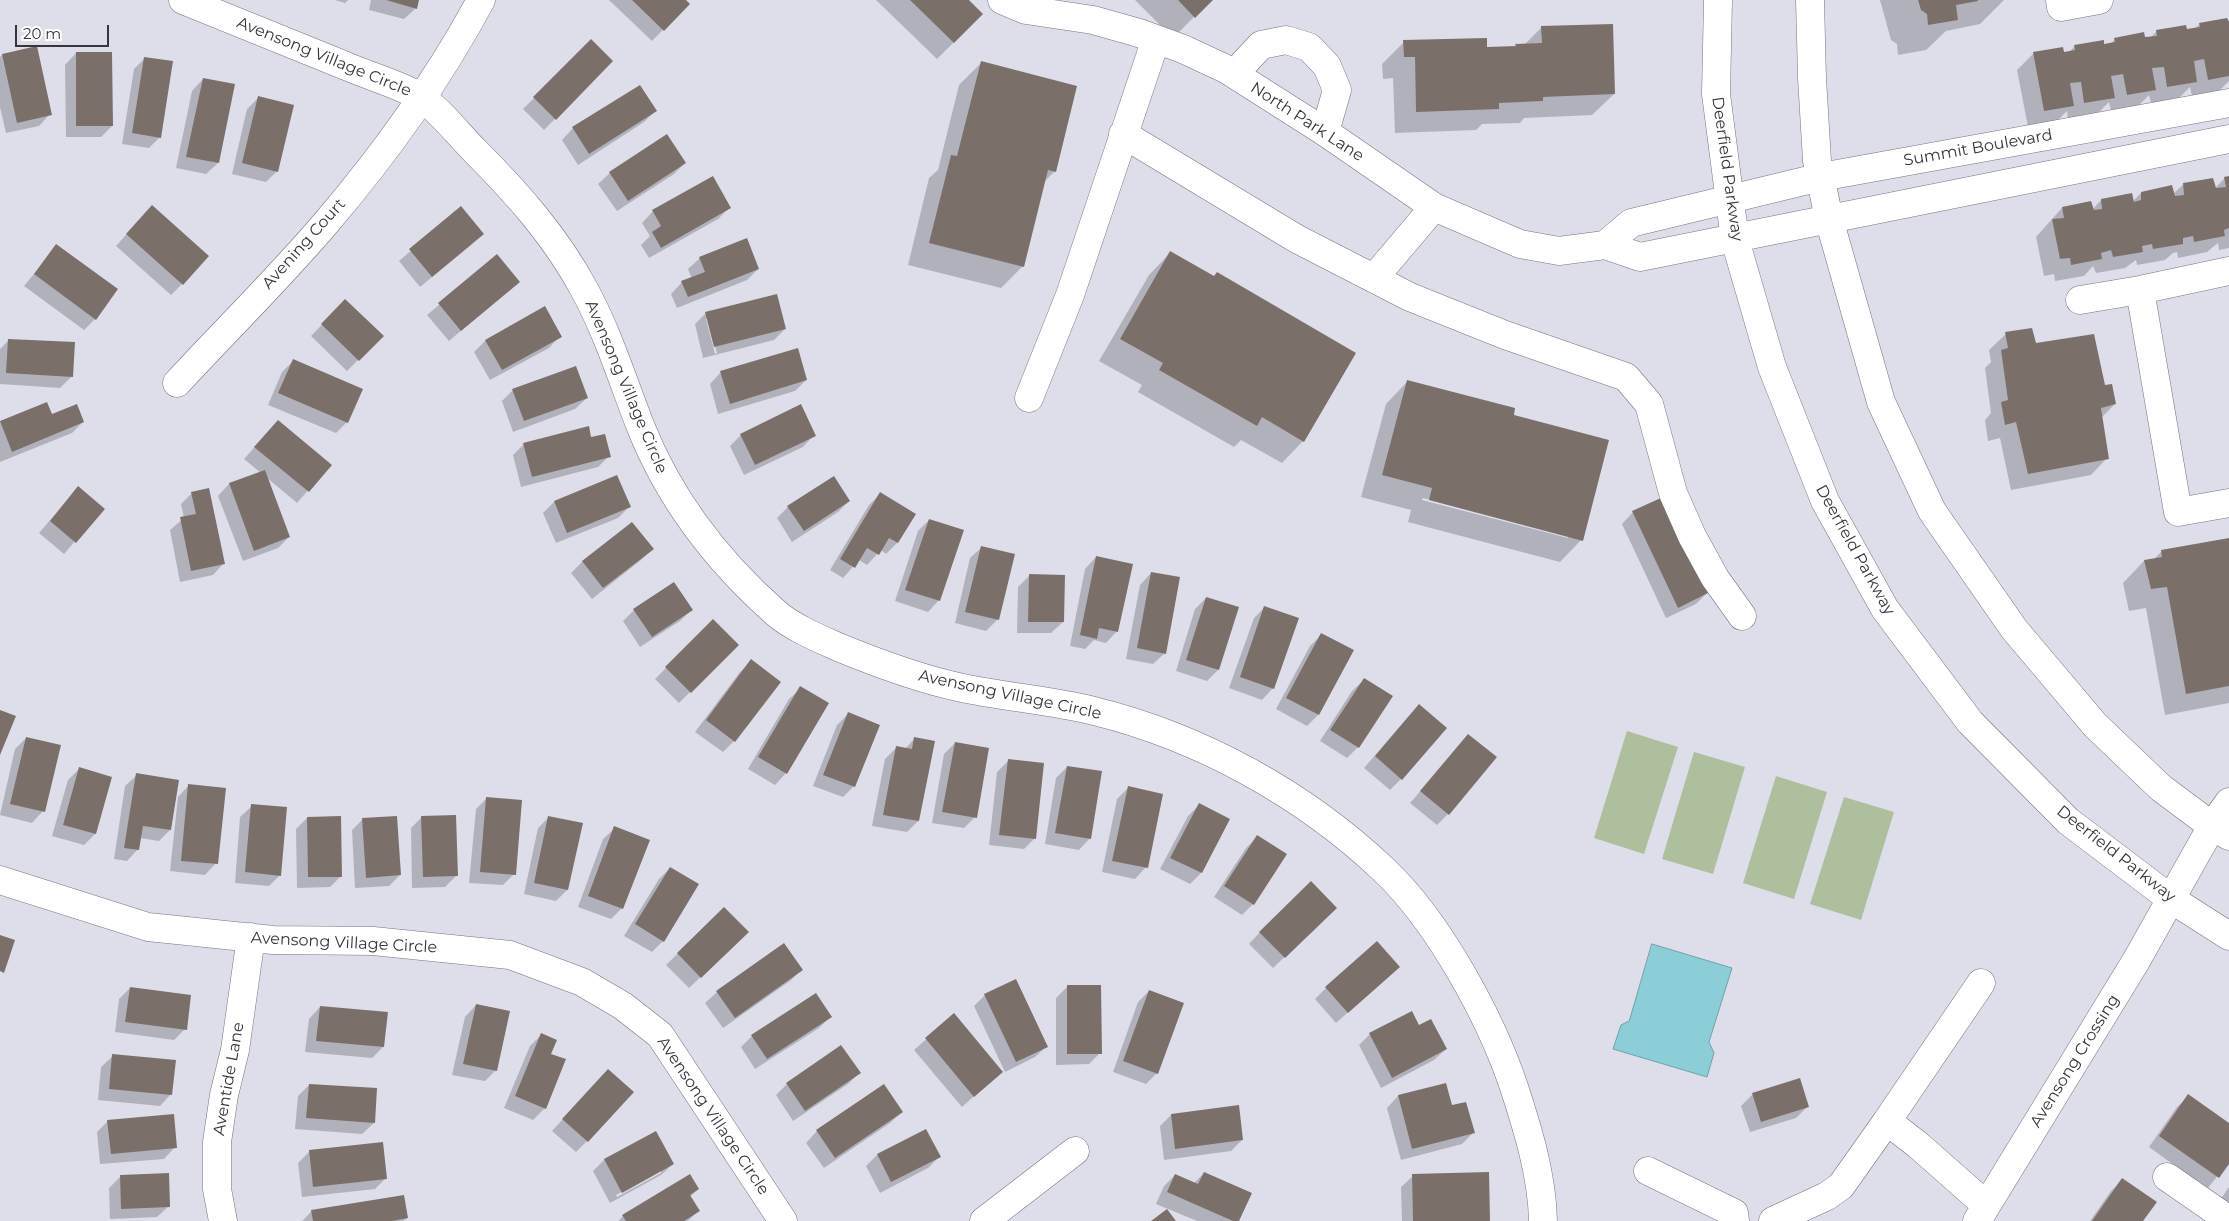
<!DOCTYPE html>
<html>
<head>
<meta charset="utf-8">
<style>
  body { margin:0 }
  #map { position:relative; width:2229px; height:1221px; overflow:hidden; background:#dedeeb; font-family:Montserrat,sans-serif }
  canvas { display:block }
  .scale { position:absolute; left:15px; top:25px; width:94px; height:22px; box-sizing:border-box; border:2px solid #35353a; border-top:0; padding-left:6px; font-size:15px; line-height:18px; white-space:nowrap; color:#35353a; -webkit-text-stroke:4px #fff; paint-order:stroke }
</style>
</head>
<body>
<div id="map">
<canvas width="2229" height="1221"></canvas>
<div class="scale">20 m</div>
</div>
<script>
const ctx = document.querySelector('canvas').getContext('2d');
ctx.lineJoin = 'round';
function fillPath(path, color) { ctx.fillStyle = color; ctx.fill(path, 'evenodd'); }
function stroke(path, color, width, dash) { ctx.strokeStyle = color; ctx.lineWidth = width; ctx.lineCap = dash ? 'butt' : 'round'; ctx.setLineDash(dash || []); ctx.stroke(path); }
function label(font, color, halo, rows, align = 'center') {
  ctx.font = font + ' Montserrat,sans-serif'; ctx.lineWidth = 5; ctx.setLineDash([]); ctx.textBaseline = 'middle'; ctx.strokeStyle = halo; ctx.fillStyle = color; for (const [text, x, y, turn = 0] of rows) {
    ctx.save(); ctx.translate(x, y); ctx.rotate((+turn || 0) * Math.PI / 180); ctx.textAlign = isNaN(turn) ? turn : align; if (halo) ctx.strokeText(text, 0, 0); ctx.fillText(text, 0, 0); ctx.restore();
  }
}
fillPath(new Path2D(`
  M1627,731L1678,747L1644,854L1594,838Z
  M1694,752L1745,767L1713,874L1662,859Z
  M1776,776L1827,792L1794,899L1743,883Z
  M1844,797L1894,812L1861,920L1810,904Z`), '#aebf9e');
const water = new Path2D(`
  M1652,944L1732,968L1709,1042L1714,1053L1707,1077L1613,1049L1621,1025L1629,1021Z`);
fillPath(water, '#8bced8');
stroke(water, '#71a0a9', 1);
fillPath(new Path2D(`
  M335,0H348L345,3Z
  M371,0H418L416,8L404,19L369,10Z
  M609,0H684L688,4L652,41Z
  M876,0H967L982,14L937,59Z
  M1135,0H1211L1173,38Z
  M1880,0H2004L1980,24L1946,31L1926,50L1898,55L1897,44L1891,40Z
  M2229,23V81L2219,91L2192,96L2190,87L2179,98L2151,103L2149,95L2138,106L2111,111L2109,102L2097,114L2068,120L2067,111L2056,122L2028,127L2017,70L2034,53L2069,52L2075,46H2103L2109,45L2115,39L2150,38L2157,31L2194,29L2200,24Z
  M1542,27L1614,94L1592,115L1524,118L1520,123L1482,124L1476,130L1395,133L1393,78L1383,79L1382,64L1404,42L1486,48H1514L1516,45H1524Z
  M591,41L612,61L544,130L523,109Z
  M76,53L112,126L101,137H66L65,65Z
  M2,55L50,114L39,126L6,133L0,107V57Z
  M145,58L160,137L149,148L122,144L134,69Z
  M981,63L1055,171L1044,182L1023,266L1001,288L908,265L929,178L938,170L959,85Z
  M203,79L218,163L206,174L176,168L192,91Z
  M258,98L277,171L266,182L232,174L247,109Z
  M655,111L644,122L578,165L562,140L573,128Z
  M667,135L685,163L674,174L617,211L598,184L610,173Z
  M2229,177V248L2219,250L2218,243L2207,252L2178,258L2177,252L2173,253L2165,260L2137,265L2136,260L2125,268L2096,273L2093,266L2084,276L2055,281L2054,274L2044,276L2036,237L2062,208L2091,203L2092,210L2101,200L2133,201L2141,193L2173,194L2184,184L2215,188L2225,178Z
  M461,208L471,245L420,287L399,261Z
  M729,208L718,219L649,258L641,245L650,236L642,223L653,211Z
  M141,218L182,284L171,295L116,246Z
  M57,246L95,319L84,330L24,286Z
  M1170,253L1303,441L1282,463L1241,440L1234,447L1138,392L1142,385L1099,361L1149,275Z
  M497,256L518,282L449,341L427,315Z
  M700,258L758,269L747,280L677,308L671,294L682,282L692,279L688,269Z
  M345,301L382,336L347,371L311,336Z
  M544,308L560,336L549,348L490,380L474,352L485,341Z
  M706,313L785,329L774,340L703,358L695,324ZM706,319H708L717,353L715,354Z
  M2006,334L2035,345L2104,386L2115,404L2101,418L2107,458L2091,475L2011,490L2000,438L1988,441L1985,420L1991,413L1985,368L1991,362L1989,350Z
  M9,340L72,376L60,388L0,384V349Z
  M293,361L347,422L336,433L268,405L282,372Z
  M721,372L806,380L795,391L718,414L710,384Z
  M1407,382L1512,415L1581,540L1560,562L1408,522L1411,510L1361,497L1386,404ZM1423,498L1568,536V538L1422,500Z
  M513,390L587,398L575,409L513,432L502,401Z
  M46,403L51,416L83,422L72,433L0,462V422Z
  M267,433L330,465L297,503L266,477L289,537L278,548L243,561L218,496L229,484L261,473L244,459Z
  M741,435H814L803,447L744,475L730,446Z
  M590,439L609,456L598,467L521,487L513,455L524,444Z
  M617,477L629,507L618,518L556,543L543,513L554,502Z
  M78,488L103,509L64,554L39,533Z
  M192,493L224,563L213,575L180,582L170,530L184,518L181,504Z
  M880,494L914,514L897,543L886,554L881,550L867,565L859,560L843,578L830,570L869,505Z
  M849,501L838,512L792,542L777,518L788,507Z
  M1633,512L1707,593L1696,604L1666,618L1622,524Z
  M929,520L939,600L928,612L895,601L918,531Z
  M632,523L653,549L641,560L592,599L571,573L582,562Z
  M2229,539V703L2165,715L2146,608L2129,611L2123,583L2144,561L2153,560L2162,551Z
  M982,547L998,619L986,631L955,623L970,558Z
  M1096,557L1117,631L1106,643L1094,640L1085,649L1070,646L1085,569Z
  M1151,573L1165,653L1153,664L1126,659L1140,585Z
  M1029,576L1063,622L1051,633H1017L1018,587Z
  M1206,598L1218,670L1207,681L1176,671L1195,609Z
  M1265,607L1273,688L1262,700L1229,688L1254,618Z
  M634,610H691L680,621L640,647L623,621Z
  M713,621L737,645L679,703L655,679Z
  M1321,635L1318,715L1307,726L1276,709L1310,646Z
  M751,661L734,741L723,752L695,732L740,672Z
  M1364,680L1358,747L1347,758L1320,741L1352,691Z
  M801,688L786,773L775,785L748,769L789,699Z
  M848,714L854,786L843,797L813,786L837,725Z
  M1408,717L1401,779L1390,790L1364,768Z
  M1468,736L1448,814L1437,825L1410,803Z
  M26,738L43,811L32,823L0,815L15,749Z
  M915,738L918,821L907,832L872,826L885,759L897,747L905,749Z
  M955,743L975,817L964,828L932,823L944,754Z
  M1008,761L1035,838L1024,849L989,845L997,772Z
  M1067,767L1090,838L1079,850L1045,844L1056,778Z
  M79,769L111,778L95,834L84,845L52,836L68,780Z
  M137,775L170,830L159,841L140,838L138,849L127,861L114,859L125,786Z
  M189,785L216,863L205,875L170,871L178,797Z
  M1128,788L1146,867L1135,879L1102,872L1117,799Z
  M487,798L514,874L503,885L469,883L476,809Z
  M1199,805L1228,820L1201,873L1190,884L1160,869L1188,816Z
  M252,806L280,875L269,886L235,883L240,817Z
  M422,817L457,875L445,887L412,888L411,828Z
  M549,817L567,890L556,901L524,894L538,828Z
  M307,818L341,876L330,887L297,888L296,829Z
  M363,819L400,875L389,886L355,888L352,830Z
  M615,828L622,908L611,919L578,907L603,839Z
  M1257,837L1253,904L1242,915L1214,897L1246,848Z
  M670,868L663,941L652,952L624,936L659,879Z
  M724,908L748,932L689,988L666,965Z
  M1324,919L1273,968L1249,944L1260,932Z
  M784,945L802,969L790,981L723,1028L705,1003L717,992Z
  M1399,967L1336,1023L1315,999L1326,988Z
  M1067,987L1100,1053L1089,1064L1056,1065V998Z
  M130,988L185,1029L174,1040L115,1032L119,999Z
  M1149,991L1157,1073L1146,1084L1113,1072L1138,1002Z
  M816,994L830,1017L819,1028L755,1069L741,1047L752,1036Z
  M985,995L1047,1046L1035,1057L1005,1072L974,1006Z
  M476,1005L496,1070L485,1081L452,1075L465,1017Z
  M320,1007L383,1047L372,1058L305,1052L309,1019Z
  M954,1015L1001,1072L962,1107L914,1050Z
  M1419,1027L1446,1049L1434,1060L1381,1088L1359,1045L1370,1034Z
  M541,1035L549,1054L545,1108L533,1120L504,1108L530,1046Z
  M841,1047L859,1073L848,1084L793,1121L776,1095L787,1084Z
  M113,1056L171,1094L160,1106L98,1100L101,1067Z
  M597,1082L587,1141L576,1152L552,1131Z
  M1445,1084L1451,1107L1473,1133L1462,1144L1401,1160L1387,1108L1398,1096Z
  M309,1085L374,1123L362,1134L295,1129L298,1096Z
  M1753,1094L1807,1107L1796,1118L1750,1132L1741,1106Z
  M2189,1096L2229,1125V1162L2207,1189L2149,1147L2177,1107Z
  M902,1112L890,1123L824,1168L806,1143L817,1131Z
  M1171,1115L1242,1140L1231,1151L1164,1160L1160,1126Z
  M108,1121L175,1147L164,1159L100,1164L97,1132Z
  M656,1132L673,1164L661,1175L610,1203L593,1171L604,1160ZM661,1170V1173L617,1197L616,1195Z
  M309,1152L386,1178L375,1189L302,1197L298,1163Z
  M877,1155L939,1157L928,1168L880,1193L866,1166Z
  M1204,1173L1238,1221H1197L1156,1204L1164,1186L1175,1175L1194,1183Z
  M1413,1176L1489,1221H1402L1401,1187Z
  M120,1177L169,1206L157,1217L110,1219L109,1188Z
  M2122,1180L2141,1221H2090L2111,1191Z
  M2229,1187V1206L2220,1200Z
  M698,1189L690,1197L698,1211L688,1221H618L623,1216Z
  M312,1211L407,1218L403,1221H302Z`), '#0003');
fillPath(new Path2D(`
  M386,0H419L417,9Z
  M632,0H686L690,4L664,31Z
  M910,0H969L983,14L954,43Z
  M1178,0H1213L1195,18Z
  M1918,0H1978V1L1956,5L1958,20L1928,25L1927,14L1921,10Z
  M2227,18L2229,22V76L2208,80L2204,59L2194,61L2197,82L2167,87L2164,67L2152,68L2156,90L2127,95L2123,74L2111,76L2115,98L2084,103L2081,82L2070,83L2074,106L2044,111L2033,52L2063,47L2064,52L2075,50L2074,45L2104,40V44L2115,42L2114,38L2144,32L2145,37L2157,36L2156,30L2186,25L2187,29L2200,27L2199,23Z
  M1613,24L1615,94L1543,97V101L1499,103V109L1416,112L1415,57H1404L1403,40L1487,38V47L1516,46L1515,44L1542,43L1541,26Z
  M591,39L613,61L556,120L533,97Z
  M37,46L52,115L17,123L2,54Z
  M76,52H112L113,126H76Z
  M144,57L173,61L161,138L132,133Z
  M981,61L1077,86L1056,172L1048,170L1024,267L929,243L951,155L957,156Z
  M203,78L235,84L219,163L186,157Z
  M640,85L657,111L589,154L572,127Z
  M258,96L294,105L278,172L242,163Z
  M667,134L686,163L628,201L609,172Z
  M713,176L731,208L661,248L652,232L661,226L652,210Z
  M2229,176V228L2224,230L2225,236L2194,242L2193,236L2183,238V244L2153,249L2152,244L2142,246L2143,252L2113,257L2111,250L2101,253L2102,259L2071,265L2070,258L2060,259L2052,219L2064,218L2062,207L2091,201L2094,210L2102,209L2101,199L2132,193L2134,202L2141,200V192L2172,185L2175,196L2184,195L2183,183L2213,178L2216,188L2226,187L2224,177Z
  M152,205L209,256L183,285L126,234Z
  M461,206L484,234L432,277L409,249Z
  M747,238L759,269L688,297L681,281L705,272L699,257Z
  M56,244L118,289L96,320L34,274Z
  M1170,251L1214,276L1217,272L1356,353L1304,442L1262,417L1257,426L1159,370L1163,363L1120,339Z
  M497,254L520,282L461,331L438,303Z
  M777,294L786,329L714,347L705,312Z
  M345,299L384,336L359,361L321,324Z
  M545,306L562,337L502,370L485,340Z
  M2032,328L2036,343L2094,334L2105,385L2112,384L2116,404L2101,408L2109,459L2028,474L2016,422L2005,425L2001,402L2008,400L2001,350L2008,348L2005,332Z
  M8,339L75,342L73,377L6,373Z
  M798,348L807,380L730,404L720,371Z
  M293,359L363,389L348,423L278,393Z
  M576,366L588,398L524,421L512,389Z
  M1407,380L1515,408L1514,415L1609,440L1583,541L1429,500L1432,488L1382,475Z
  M47,402L52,414L77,404L84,422L12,452L0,421Z
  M801,404L816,436L755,465L740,434Z
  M278,420L332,465L309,492L254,447Z
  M589,426L591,437L605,434L611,457L532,477L523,443Z
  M265,470L290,537L254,551L229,483Z
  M617,475L631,507L567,533L554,501Z
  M834,476L850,501L804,531L787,506Z
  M78,486L105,509L76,543L50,521Z
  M209,488L225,564L191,571L180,517L196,514L191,492Z
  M880,492L916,514L898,543L889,538L879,555L867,548L855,568L840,559Z
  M1663,497L1708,593L1678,608L1632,511Z
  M929,519L964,530L940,601L905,590Z
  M632,522L654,549L603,588L582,561Z
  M2229,538V686L2186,694L2167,587L2151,589L2144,560L2162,557L2161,550Z
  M981,546L1015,554L999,620L965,612Z
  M1096,556L1133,564L1118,632L1099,628L1097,639L1080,635Z
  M1151,572L1180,577L1166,654L1137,648Z
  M1029,574L1065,575L1064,622H1028Z
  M674,582L693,610L652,637L633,609Z
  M1206,597L1239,607L1219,670L1186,660Z
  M1264,606L1299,618L1274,689L1240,677Z
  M713,619L739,645L691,693L665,667Z
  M1321,633L1354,650L1319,715L1286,698Z
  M751,659L781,682L735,742L706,720Z
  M1364,678L1393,696L1359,748L1330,730Z
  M800,686L829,703L787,774L758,757Z
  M1419,704L1447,728L1402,780L1375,756Z
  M0,710L16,716L0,755Z
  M848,712L880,725L855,787L823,775Z
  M1468,734L1497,757L1449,815L1420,791Z
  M26,737L61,745L45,812L10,804Z
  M914,737L935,741L919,821L883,815L896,746L912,749Z
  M955,742L989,748L977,818L942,812Z
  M1008,759L1044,763L1036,839L999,835Z
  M1067,766L1102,771L1091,839L1055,833Z
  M79,767L112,777L96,834L63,825Z
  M136,773L179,780L171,830L143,826L139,850L124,848Z
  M188,784L226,788L218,864L181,861Z
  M1128,786L1163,794L1148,868L1112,861Z
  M486,797L522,800L516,875L480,872Z
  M1199,803L1230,819L1202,873L1170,858Z
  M251,804L287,807L281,876L245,872Z
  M456,815L458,876L423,877L421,816Z
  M341,816L342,877H308L307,817Z
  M397,816L401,875L366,878L362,818Z
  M548,816L583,823L568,890L534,883Z
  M614,826L650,840L623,909L588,896Z
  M1257,835L1287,854L1254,905L1224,886Z
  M670,867L699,884L664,942L635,924Z
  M1311,881L1337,908L1285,958L1259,932Z
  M724,907L749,932L701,978L677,953Z
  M0,935L15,940L4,973L0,971Z
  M1377,941L1400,967L1348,1013L1325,987Z
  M784,943L803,970L735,1018L716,991Z
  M1016,979L1048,1047L1016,1062L984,994Z
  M1067,985H1101L1102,1054H1067Z
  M130,987L191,995L187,1030L125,1022Z
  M1149,990L1184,1003L1158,1074L1123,1061Z
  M816,993L832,1017L767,1059L751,1035Z
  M476,1004L510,1011L497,1071L463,1064Z
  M320,1006L388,1012L384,1047L316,1041Z
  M1412,1011L1419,1025L1431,1019L1447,1049L1392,1078L1369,1033Z
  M954,1013L1003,1072L974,1097L925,1038Z
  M541,1033L557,1040L551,1054L566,1059L546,1109L515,1096Z
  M841,1045L861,1073L805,1111L786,1083Z
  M112,1054L176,1060L172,1095L109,1089Z
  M608,1069L634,1092L588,1142L562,1119Z
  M1800,1078L1809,1107L1761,1122L1752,1093Z
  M1446,1083L1452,1105L1466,1102L1475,1133L1412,1149L1398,1095Z
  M309,1084L377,1088L375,1123L306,1118Z
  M884,1084L903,1112L835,1158L816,1130Z
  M2188,1094L2229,1123V1164L2219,1178L2159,1136Z
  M1239,1105L1243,1140L1175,1149L1171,1114Z
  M174,1114L177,1148L111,1154L107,1120Z
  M926,1129L941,1157L891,1182L877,1154Z
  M656,1131L674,1164L622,1193L604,1159Z
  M383,1142L387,1179L313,1187L309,1150Z
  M1204,1172L1252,1193L1239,1221H1233L1167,1192L1175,1174L1198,1184Z
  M1489,1172L1490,1221H1413L1412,1174Z
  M169,1173L170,1207L121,1209L120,1175Z
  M690,1174L699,1189L690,1195L700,1211L684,1221H626L622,1215Z
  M2122,1178L2157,1202L2143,1221H2092Z
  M404,1195L408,1218L392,1221H313L311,1210Z
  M1167,1209L1176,1221H1151Z`), '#7a7069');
const minor = new Path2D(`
  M183,0C237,22 292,44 346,66C369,76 398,84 419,96C436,106 460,136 475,151C517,193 556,237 584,289C608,333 622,379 640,425C669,499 718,562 777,614C794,628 818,638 838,647C877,663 917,678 958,687C1003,697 1049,700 1094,711C1200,737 1304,794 1384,870C1438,921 1490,1016 1514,1087C1528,1130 1542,1175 1543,1221
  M1002,0L1026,10L1093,20L1139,33L1183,49L1226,69L1325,132L1434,207L1520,244L1559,251L1605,245
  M2060,0L2061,7L2099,0
  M1234,74L1261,45L1286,40L1309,47L1327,66L1337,90L1325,132
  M2229,103L1821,177L1631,223L1605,245L1640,257L2229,139
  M1123,134L1297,239L1410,297L1505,335L1626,377L1649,404L1673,493L1692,536L1715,578L1742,616
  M1374,278L1434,207
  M2140,290L2178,512L2229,503
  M2080,300L2140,290L2229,271
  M177,383C226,330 278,279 325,224C384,155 438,80 481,0
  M1029,398L1070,295L1156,39
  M0,880L148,927L273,940L373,941L510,955L582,982L623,1006L660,1035L783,1221
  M1981,983L1887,1121L1918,1145L1986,1205
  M1648,1171L1734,1213L1735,1221
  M2167,1177L2229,1220
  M223,1221L217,1189V1142L224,1095L235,1050L251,937
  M984,1221L1075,1151
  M1773,1221L1827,1196L1841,1186L1887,1121
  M1977,1221L2136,961L2212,826L2229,802`);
const major = new Path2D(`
  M1718,0L1716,94L1735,240L1772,367L1825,501L1885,609L1970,722L2068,821L2171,899L2229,936
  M1810,0L1812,78L1817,161L1829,219L1881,402L1932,511L2014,629L2095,725L2161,788L2212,826L2229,836`);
stroke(minor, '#74747f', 29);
stroke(major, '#74747f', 29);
stroke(minor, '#fff', 28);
stroke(major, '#fff', 28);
label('16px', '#35353a', '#fff', [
  ["Avensong Village Circle",324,57,22],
  ["North Park Lane",1307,122,33],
  ["Summit Boulevard",1978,148,-10],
  ["Deerfield Parkway",1727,169,82],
  ["Avening Court",304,244,-48],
  ["Avensong Village Circle",626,387,67],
  ["Deerfield Parkway",1855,550,61],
  ["Avensong Village Circle",1010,695,12],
  ["Deerfield Parkway",2116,854,38],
  ["Avensong Village Circle",344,943,3],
  ["Avensong Crossing",2075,1061,-58],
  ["Aventide Lane",229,1079,-80],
  ["Avensong Village Circle",713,1116,56]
]);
</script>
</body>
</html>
